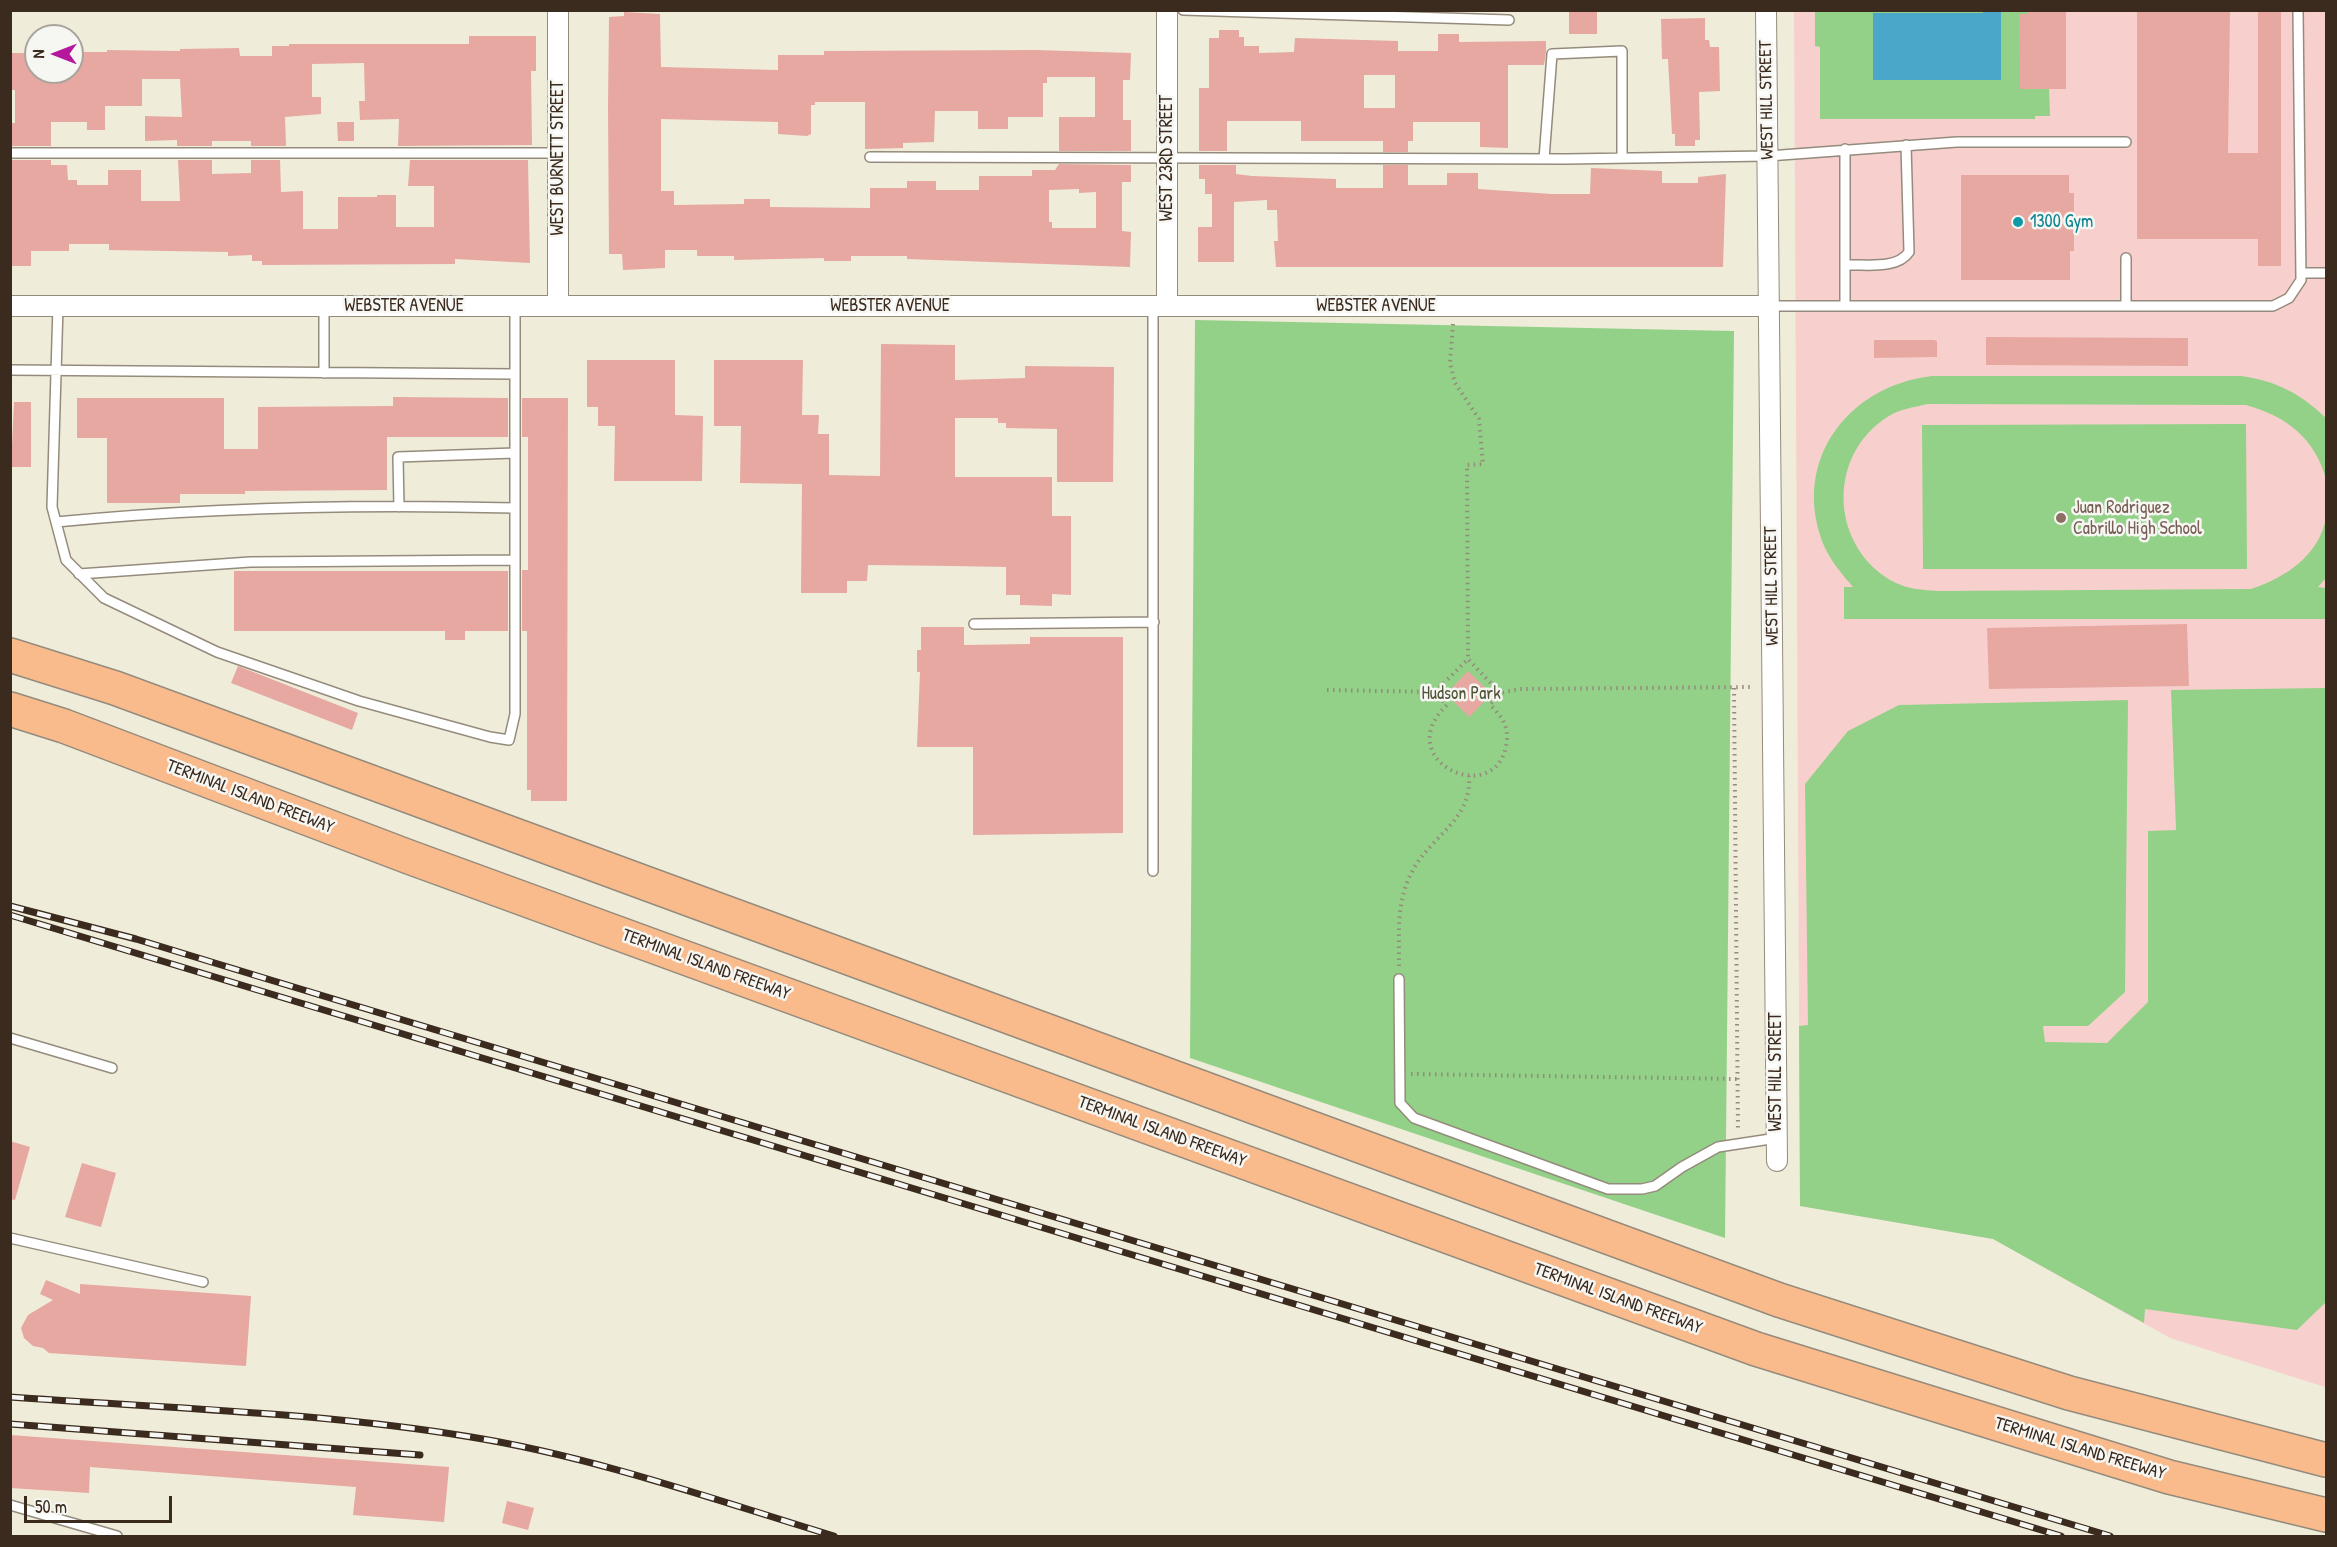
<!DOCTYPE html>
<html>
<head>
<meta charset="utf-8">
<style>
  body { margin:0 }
  #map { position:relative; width:2337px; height:1547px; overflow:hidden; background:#efecda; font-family:"Patrick Hand",sans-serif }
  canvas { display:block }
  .frame { position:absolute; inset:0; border:12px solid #3b2a1e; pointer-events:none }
  .north { position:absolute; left:24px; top:24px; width:60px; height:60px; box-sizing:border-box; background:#f6f6f2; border:2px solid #aba49d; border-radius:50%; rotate:270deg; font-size:16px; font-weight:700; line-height:24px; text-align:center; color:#3b2a1e }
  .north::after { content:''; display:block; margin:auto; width:21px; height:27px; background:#b5179e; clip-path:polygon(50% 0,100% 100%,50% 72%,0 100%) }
  .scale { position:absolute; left:24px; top:1496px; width:148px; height:27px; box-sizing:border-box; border:3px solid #3b2a1e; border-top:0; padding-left:8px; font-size:18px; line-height:21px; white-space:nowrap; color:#3b2a1e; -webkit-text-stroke:4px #f6f6f2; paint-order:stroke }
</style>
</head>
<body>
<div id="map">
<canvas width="2337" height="1547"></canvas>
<div class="frame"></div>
<div class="north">N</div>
<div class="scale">50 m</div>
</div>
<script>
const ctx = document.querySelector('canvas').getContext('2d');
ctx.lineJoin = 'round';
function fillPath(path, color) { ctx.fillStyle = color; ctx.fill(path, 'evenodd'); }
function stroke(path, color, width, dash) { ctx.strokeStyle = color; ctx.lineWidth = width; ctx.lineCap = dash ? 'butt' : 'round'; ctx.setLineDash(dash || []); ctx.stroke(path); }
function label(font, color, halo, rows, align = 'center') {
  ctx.font = font + ' "Patrick Hand",sans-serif'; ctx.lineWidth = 5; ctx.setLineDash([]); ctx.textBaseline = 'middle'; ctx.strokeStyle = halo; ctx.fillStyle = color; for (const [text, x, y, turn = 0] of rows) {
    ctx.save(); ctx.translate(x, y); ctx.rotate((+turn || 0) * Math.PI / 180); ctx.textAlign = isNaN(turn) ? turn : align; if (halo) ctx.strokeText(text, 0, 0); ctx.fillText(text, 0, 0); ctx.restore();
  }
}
fillPath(new Path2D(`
  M1794,11H2326L2325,1387L2170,1338L1993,1239L1800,1206Z`), '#f7d0ce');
fillPath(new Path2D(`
  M1815,11H2066V89L2049,88L2050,116H2035V119H1820V47L1815,46Z
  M1195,320L1734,331L1725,1238L1190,1058Z
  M1932,376H2241C2277,381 2301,394 2326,418V479C2315,438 2286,416 2246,405L1928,404C1915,407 1900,409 1889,416C1825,455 1830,550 1896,583C1909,589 1923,590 1937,591L2251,589C2285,578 2320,555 2326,517V578L2318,587L2326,588V619H1844V587H1853C1843,575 1833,564 1826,550C1788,466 1845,386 1932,376Z
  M2246,424L2247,569H1923L1922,425Z
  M2326,688V1302L2297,1330L2145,1309L2144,1323L1993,1239L1800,1206L1799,1026L1808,1025L1805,784L1848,731L1899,705L2128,700L2125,992L2088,1026H2043L2045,1042L2107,1043L2148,1002V831L2176,830L2171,690Z`), '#92d187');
fillPath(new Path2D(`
  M1983,11H2001V80H1873V13H1983Z`), '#4ba7c9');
fillPath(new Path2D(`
  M2027,10H2066V89H2020L2019,14H2027Z
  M2137,10H2230L2228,153H2258V10H2281V266H2258V239H2137Z
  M624,12L660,14L661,67L778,70V55H824V51L1036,50L1131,53L1130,80H1123V120H1131V151H1059V117H1095V77H1047V83H1043V117H1008V129H978V111H935L934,142L903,143V148L865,149V102H815V105H811V134L807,136L778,134V122L661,119V191H674V205L744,204V199H770V207L870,208V188H907V181H936V190H979V176H1032V170H1055L1059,164L1131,165V182H1122V231L1131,232L1130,267L907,259V256H851V261H824V258L734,260V256H697V250H665V268L623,270L622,254H609L608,106L609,17L624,16ZM1079,189V193L1096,192V228H1052V222H1049V190Z
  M1569,12H1597V34H1569Z
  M1705,18V40H1709L1710,47H1719L1720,91L1699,92L1700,140H1695V146H1675V134H1672L1668,59H1662L1661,19Z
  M1219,30H1239V37H1244V46H1259V53L1294,52L1295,38L1398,41V51H1438V34H1459V42L1546,41V52L1544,65H1508V148L1480,147V122H1413V141H1408V152H1383V141H1301V121H1227V151H1199V88H1209V38H1219ZM1364,75H1395V108H1364Z
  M469,36H536V71H531L532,145L398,146L399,119L360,120L359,101H365L364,63L312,64V97H321V114L285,117L286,146H251V141H212V146H177V140L145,141V116L182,117L180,79H142V106H105V130H87V122H51V146H10V123H15V90H10V53H30V72H73V56H82V52H107V50L180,51V49L239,48L240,56H272V46H289V44H469Z
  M337,122H354V141H338Z
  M10,160H51V165H67L68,180H77V185H108V170H141V201H180L178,160H212V174L251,173V160H280L281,192L303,191V229H338V197H377V195H396V227H434V186H408L410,160H528L530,263L455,259V264L262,265V261H252V255L228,256V252L109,250V244H69V251H31V266H10Z
  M1199,165H1236V174L1252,176L1336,179V188H1383V165H1408V185H1447V173H1478V189L1552,194H1590L1591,168L1662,171V183H1698V177L1726,174L1723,267H1276L1274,241H1278L1277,210H1267V200L1234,202V262H1198V227H1212V194H1205V179H1199Z
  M1961,175H2069V193H2074V251H2070V280H1961Z
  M1986,337L2188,338V366L1986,365Z
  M1874,340H1934L1937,341V357L1874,358Z
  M881,344L955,345V380L1025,378V366L1114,367L1113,482H1057V429L1006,428V423H998V418H955V477H1052V516H1071V595L1052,594V606L1020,605V595H1006V567L951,566L868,565L867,581H847V593H801L802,484L740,483L741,426H714V360H803L802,415H819L818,434H829V475L880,476Z
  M587,360H675V415L703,416L702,481H614L615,426H598V407H587Z
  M393,397L508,398V437H387V490L245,491V494H180V503H107V438H77V398H224V449H258V407L393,406Z
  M522,398H568L567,801H531V790H527V631H522V570H528V437H522Z
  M14,402H31V467H11Z
  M234,571H508V631H465V640H445V631H234Z
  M2187,624L2189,686L1989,689L1987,628Z
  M921,627H964V645L1030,644V637H1123V833L973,835V747H917L920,672H917V650H921Z
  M238,666L358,713L352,730L231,683Z
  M1468,671L1492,694L1469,717L1446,694Z
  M10,1141L30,1147L15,1200L10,1199Z
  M82,1163L116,1173L101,1227L65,1217Z
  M46,1280L80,1294V1284L251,1296L246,1366L49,1353L43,1348L33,1346L24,1338L21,1328L28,1315L53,1300L40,1294Z
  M10,1435L449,1467L444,1522L353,1515L356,1487L90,1467L89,1493L10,1488Z
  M507,1501L534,1508L528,1530L502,1523Z`), '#e6a8a1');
const service = new Path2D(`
  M1183,10L1509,20
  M1845,149V306
  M10,153H558
  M870,157L1566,159L1768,156L1957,142H2126
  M1544,159L1552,54L1622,51V158
  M2126,258V306
  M1846,265C1865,264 1897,270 1909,252L1906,145
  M2301,273H2326
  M58,306L52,507L66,560L104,598L217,652L359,701L490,737L509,740L515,714V306
  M324,306V373
  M1153,306V871
  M1769,306H2273L2289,298L2301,280L2298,10
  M10,370L515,374
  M399,507L398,457L515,453
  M56,522C208,507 362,504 515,508
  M79,574L250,562L515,560
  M974,624L1154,622
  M1399,979L1400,1103L1414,1118L1608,1189H1642L1655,1186L1682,1167L1718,1147L1777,1138
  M10,1038L112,1068
  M10,1238L203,1282
  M10,1505L117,1536`);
const minor = new Path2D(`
  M1167,10V306
  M1766,10L1777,1161
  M10,306H1769
  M558,306V10`);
const motorway = new Path2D(`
  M10,655L115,688L1779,1300L2069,1393L2326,1460
  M10,709L64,726L409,857L1756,1349L2169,1477L2326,1515`);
stroke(service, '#958b7c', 12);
stroke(minor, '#958b7c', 22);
stroke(motorway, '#958b7c', 36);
stroke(new Path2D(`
  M1453,324L1450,363L1455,383L1479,419L1483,464L1467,465L1468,659
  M1734,688L1738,1131
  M1327,690L1435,692L1468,659L1500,693L1519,689L1753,687
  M1435,692L1447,705C1389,760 1494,809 1506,746C1510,729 1503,717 1490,705L1500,693
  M1399,966C1399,932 1396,899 1414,868C1433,835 1472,819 1469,776
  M1411,1074L1737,1079`), '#958b7c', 4, [1.5, 4.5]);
stroke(service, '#fff', 9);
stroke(minor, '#fff', 20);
stroke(motorway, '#fabb8c', 33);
const rail = new Path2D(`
  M10,906L136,939L264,978L2110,1536
  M10,915L2061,1536
  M10,1397C164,1408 320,1412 471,1437C595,1457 715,1500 834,1536
  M10,1424L420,1455`);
stroke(rail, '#3b2a1e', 7);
stroke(rail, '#f6f6f2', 4.5, [14]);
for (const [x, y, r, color] of [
  [2018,222,6,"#0f9aa8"],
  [2061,518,6,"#8d6e63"]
]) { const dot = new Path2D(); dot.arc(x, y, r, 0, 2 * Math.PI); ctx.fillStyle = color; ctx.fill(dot); stroke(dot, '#f6f6f2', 2); }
label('18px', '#3b2a1e', '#f6f6f2', [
  ["WEST HILL STREET",1767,100,-91],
  ["WEST BURNETT STREET",558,158,-90],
  ["WEST 23RD STREET",1167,158,-90],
  ["WEBSTER AVENUE",404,306],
  ["WEBSTER AVENUE",890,306],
  ["WEBSTER AVENUE",1376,306],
  ["WEST HILL STREET",1772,586,-91],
  ["TERMINAL ISLAND FREEWAY",250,797,21],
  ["TERMINAL ISLAND FREEWAY",706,965,20],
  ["WEST HILL STREET",1776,1072,-90],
  ["TERMINAL ISLAND FREEWAY",1162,1132,20],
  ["TERMINAL ISLAND FREEWAY",1618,1299,20],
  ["TERMINAL ISLAND FREEWAY",2080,1449,17]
]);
label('18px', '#0d838f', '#f6f6f2', [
  ["1300 Gym",2030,222]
], 'left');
label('18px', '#785e54', '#f6f6f2', [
  ["Juan Rodriguez",2073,508],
  ["Cabrillo High School",2073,529]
], 'left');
label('18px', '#515438', '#f6f6f2', [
  ["Hudson Park",1461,694]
]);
</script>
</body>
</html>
